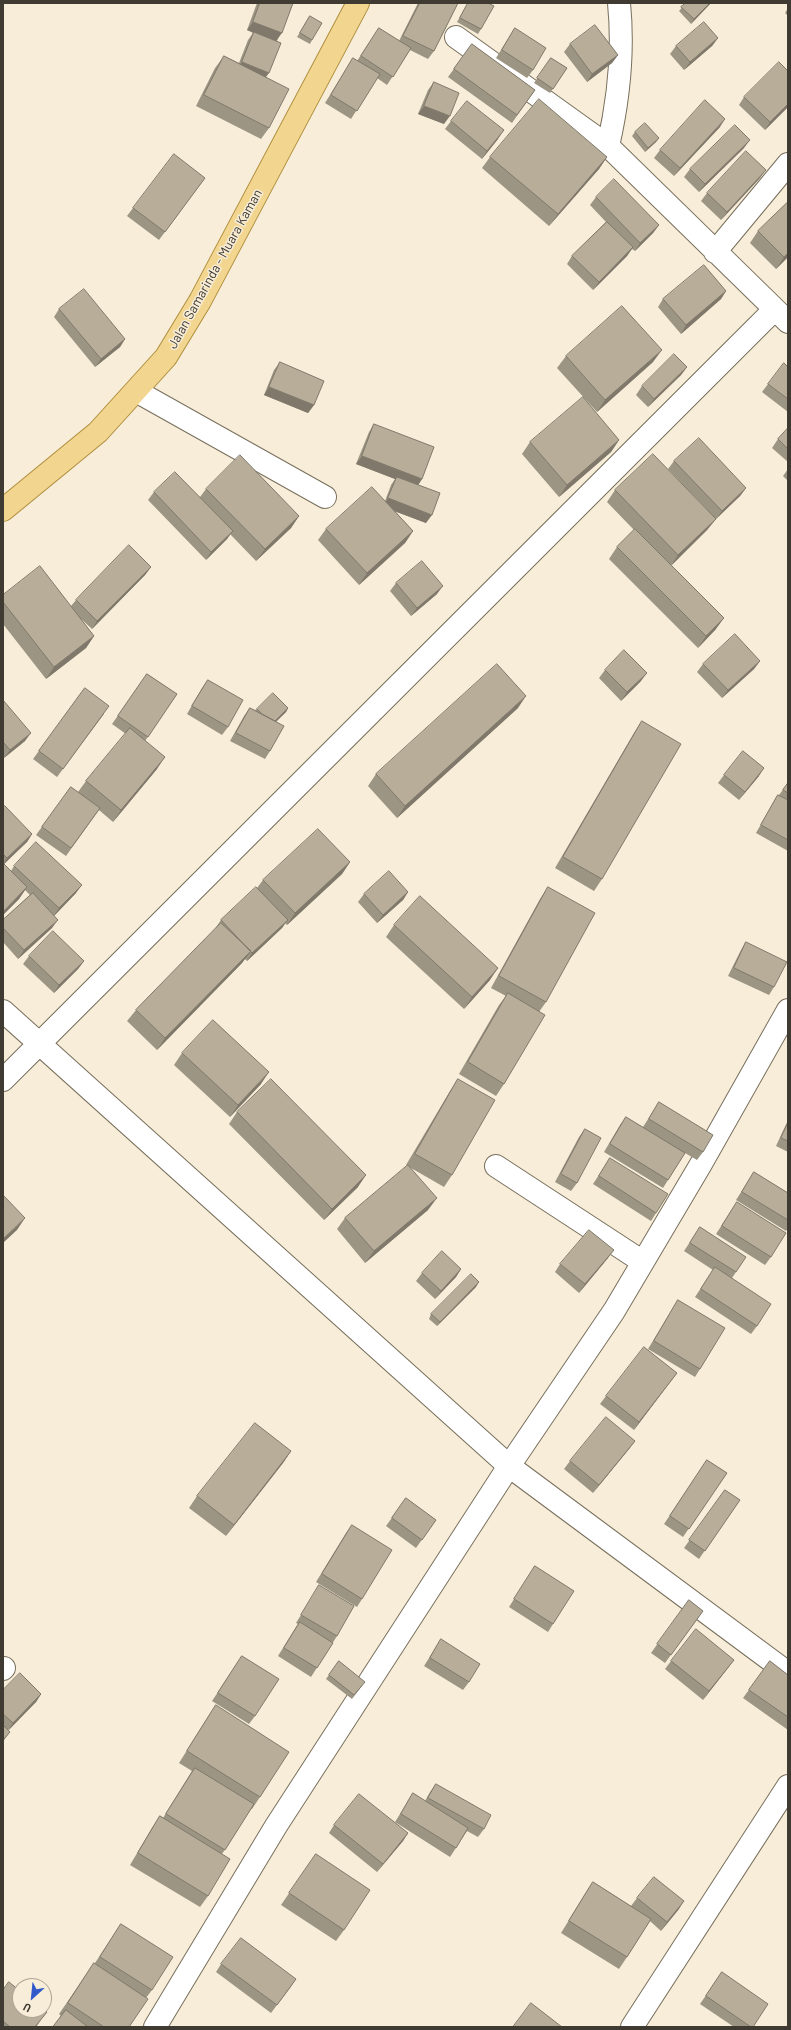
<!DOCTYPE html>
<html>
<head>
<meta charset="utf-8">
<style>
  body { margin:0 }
  #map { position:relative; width:791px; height:2030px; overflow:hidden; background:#f7edd8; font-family:Barlow,sans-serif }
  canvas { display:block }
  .frame { position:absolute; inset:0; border:4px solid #3f3b33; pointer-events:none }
  .north { position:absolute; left:12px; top:1978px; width:40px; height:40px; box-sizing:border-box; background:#f7edd8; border:1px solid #ada696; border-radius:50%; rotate:207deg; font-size:11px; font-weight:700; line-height:16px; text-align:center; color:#3f3b33 }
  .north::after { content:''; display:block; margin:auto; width:14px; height:18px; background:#335aca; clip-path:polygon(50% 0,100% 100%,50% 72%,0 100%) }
</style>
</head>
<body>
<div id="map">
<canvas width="791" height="2030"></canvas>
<div class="frame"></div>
<div class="north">U</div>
</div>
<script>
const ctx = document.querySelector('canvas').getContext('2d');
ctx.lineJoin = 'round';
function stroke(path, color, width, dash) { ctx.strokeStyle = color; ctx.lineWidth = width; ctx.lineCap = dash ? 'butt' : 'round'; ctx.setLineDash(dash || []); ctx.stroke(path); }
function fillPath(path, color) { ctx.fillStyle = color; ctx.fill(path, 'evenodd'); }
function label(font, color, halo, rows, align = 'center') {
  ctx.font = font + ' Barlow,sans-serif'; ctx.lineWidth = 3; ctx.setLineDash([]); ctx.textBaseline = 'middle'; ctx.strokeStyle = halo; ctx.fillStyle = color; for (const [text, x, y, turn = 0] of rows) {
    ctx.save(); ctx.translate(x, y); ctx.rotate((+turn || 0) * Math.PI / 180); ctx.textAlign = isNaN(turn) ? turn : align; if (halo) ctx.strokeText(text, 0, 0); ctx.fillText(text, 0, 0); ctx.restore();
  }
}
const minor = new Path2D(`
  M456,37L608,146L788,322
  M608,146C619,98 624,53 619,3
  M715,252L788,164
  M136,391L325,497
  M3,1011L509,1466L788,1673
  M3,1080L774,310
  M496,1166L643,1262
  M3,1669L4,1668
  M155,2027L276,1826L509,1466L614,1311L701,1164L788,1010
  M632,2027L788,1786`);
const primary = new Path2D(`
  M3,510L98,432L166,357L200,301L358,3`);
stroke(minor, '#786f5d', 24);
stroke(primary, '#ae8d3d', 24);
stroke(minor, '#fff', 22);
stroke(primary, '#f2d58e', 22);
fillPath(new Path2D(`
  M257,3H293L277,41L266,77L269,128L261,139L196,106L215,68L224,56L239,63L248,40L253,33L247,30Z
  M418,3H458L434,51L428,59L410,50L387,85L377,78L351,119L325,103L353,58L357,61L379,28L399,41Z
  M468,3H488L481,29L478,34L457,22Z
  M686,3H711L691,24L679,11Z
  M788,8V16L785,13Z
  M310,16L312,40L310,44L297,37Z
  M515,28L533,70L527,78L496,58Z
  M718,38L712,46L684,70L670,54L676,46Z
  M472,44L535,90L512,123L448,77Z
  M570,44L618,55L612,63L587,82L564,52Z
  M551,58L567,68L550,93L534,83Z
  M434,82L444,124L418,114L428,90Z
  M744,97L788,107L765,130L739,105Z
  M451,121L498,139L482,159L445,129Z
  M720,127L674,176L654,158L660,150Z
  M635,132L659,138L656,142L645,152L632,136Z
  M744,148L699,192L684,177L690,169Z
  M490,157H607L599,169L549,226L482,168Z
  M205,178L159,240L127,216L133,208Z
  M760,178L721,220L701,201L707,193Z
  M596,197L659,225L653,233L635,251L632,249L627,256L593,290L567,264L572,256L606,222L590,205Z
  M788,202V257L776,269L750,243L758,231Z
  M726,291L721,299L681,334L658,307L663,299Z
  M59,309L125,339L120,347L95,367L54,317Z
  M566,356L653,362L597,412L557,368Z
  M280,362L314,405L308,413L264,395L274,370Z
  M687,367L681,375L648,407L636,395L642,386Z
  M788,367V412L762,392L768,384Z
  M374,424L422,479L418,485L426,523L395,511L413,531L405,543L359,585L318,540L326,529L385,501L391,485L395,479L356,464L369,432Z
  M788,428V462L772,448L778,439Z
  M619,440L611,452L559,497L522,454L530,442Z
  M674,461L746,488L740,496L716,519L668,469Z
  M788,469V481L783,476Z
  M206,489L299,516L291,528L256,561L230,534L227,539L206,560L148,500L154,492L200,497Z
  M615,490L716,519L707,530L671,565L716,629L698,648L609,559L617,547L634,530L607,502Z
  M151,567L145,575L92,629L80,618L94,636L86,648L46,679L3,624V595L71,606L76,600Z
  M396,583L437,594L411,616L390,591Z
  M760,661L754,669L722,698L697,672L703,664Z
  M605,670L641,681L621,701L599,678Z
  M147,674L177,694L145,741L157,769L113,822L99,810L66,856L36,835L71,787L78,792L86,781L126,734L112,724Z
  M208,680L228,727L222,735L187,714L202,688Z
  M85,688L104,714L57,777L33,759Z
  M3,700L25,741L4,758L3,757Z
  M250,708L255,710L257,709L288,708L286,712L276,722L270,751L265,759L230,741L244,716Z
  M518,708L397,818L368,786L376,774Z
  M642,721L602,879L594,891L555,868L634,733Z
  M724,775L759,776L739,800L718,783Z
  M788,783V851L756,833L773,803L778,795H779Z
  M3,807L32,834L27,842L4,864L11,871L14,866L76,893L54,916L52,928L18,959L3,942V920L30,895L25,890L19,899L3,915Z
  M350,862L342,874L287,925L285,923L282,928L247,961L245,959L242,963L157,1050L127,1021L136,1010L215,929L221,920L257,888L263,880Z
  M548,887L546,1002L539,1012L504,1084L496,1096L459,1074L499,1005L506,996L491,988L540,899Z
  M408,892L403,900L377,923L358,902L364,894Z
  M394,925L490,980L464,1009L386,937Z
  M746,942L774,987L769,995L728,976L741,950Z
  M29,956L84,961L78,969L54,993L23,964Z
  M182,1053L261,1084L230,1117L174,1065Z
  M458,1079L452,1175L444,1187L411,1168L428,1210L365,1263L337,1229L345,1218L407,1166L406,1165L450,1091Z
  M659,1102L703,1152L697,1160L685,1153L663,1188L604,1152L620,1125L626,1117L643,1127Z
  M237,1112L358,1187L324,1220L229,1124Z
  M788,1120V1152L776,1146Z
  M585,1129L577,1183L571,1191L555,1182L579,1137Z
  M610,1158L656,1213L651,1221L593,1184Z
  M754,1172L788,1193V1228L786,1231L736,1200Z
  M737,1202L771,1257L765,1265L716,1234Z
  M700,1227L736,1272L732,1278L757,1326L751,1334L695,1297L713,1270L684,1251Z
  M608,1258L579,1293L555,1272L560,1264Z
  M461,1269L456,1277L435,1299L416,1281L422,1273Z
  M476,1287L437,1326L429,1319L431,1314Z
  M678,1300L700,1369L695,1377L648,1349L673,1308Z
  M677,1373L634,1430L600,1404L606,1396Z
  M635,1441L629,1449L593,1493L564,1469L570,1461Z
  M291,1451L283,1463L226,1536L189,1508L197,1496Z
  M707,1460L727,1473L683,1537L664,1524Z
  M725,1490L740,1500L699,1559L684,1548Z
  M406,1498L436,1520L416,1548L386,1526Z
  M352,1525L362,1599L357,1607L316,1582L346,1533Z
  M535,1566L553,1624L548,1632L509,1607Z
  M319,1585L337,1636L311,1677L278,1656L298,1624L296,1623L314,1594Z
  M689,1600L703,1611L665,1663L651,1653Z
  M441,1639L469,1682L463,1690L424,1666Z
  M242,1656L255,1716L249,1724L212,1701Z
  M734,1660L703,1700L665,1669L671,1661Z
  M339,1661L362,1686L352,1699L326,1679Z
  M770,1661L788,1675V1730L743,1698Z
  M3,1690L41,1694L36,1702L8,1730L4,1740L3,1741Z
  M216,1705L260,1797L252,1809H251L222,1854L208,1896L200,1907L130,1865L152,1828L160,1816L163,1818L192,1771L179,1763L208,1717Z
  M436,1784L484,1829L478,1837L467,1831L450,1857L395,1822L413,1793L425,1801L430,1792Z
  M334,1825L408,1833L403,1841L377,1872L329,1833Z
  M316,1854L344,1930L336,1941L281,1905Z
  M593,1882L631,1906L637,1898L679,1909L661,1931L650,1921L627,1957L619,1969L561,1933L585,1894Z
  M121,1924L152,1990L146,1998L129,2027H53L61,2016L59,2014L94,1963H95Z
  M221,1964L296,1979L271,2013L216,1972Z
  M722,1972L753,2027H734L700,2004Z
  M3,1990L41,2020L36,2027H3Z`), '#9d9584');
fillPath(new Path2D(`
  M710,3H711L691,24L694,19Z
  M253,22L282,33L276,41L247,30Z
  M718,38L712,46L684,70L690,62Z
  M618,55L612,63L587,82L592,74Z
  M242,62L269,73L263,81L236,70Z
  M788,104V107L765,130L770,122Z
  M424,106L450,116L444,124L418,114Z
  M725,119L720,127L674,176L680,168Z
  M504,130L498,139L482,159L487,151Z
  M659,138L656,142L645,152L648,148Z
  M750,140L744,148L699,192L705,184Z
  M607,157L599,169L549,226L558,214Z
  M766,170L760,178L721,220L727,212Z
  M659,225L653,233L635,251L640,243Z
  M633,247L627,256L593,290L599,282Z
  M788,253V257L776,269L784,257Z
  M726,291L721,299L681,334L686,325Z
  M125,339L120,347L95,367L101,359Z
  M662,350L653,362L597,412L605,400Z
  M687,367L681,375L648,407L654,399Z
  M269,387L314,405L308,413L264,395Z
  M619,440L611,452L559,497L567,485Z
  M362,456L422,479L417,487L397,477L395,479L356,464Z
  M746,488L740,496L716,519L722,511Z
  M388,498L432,515L426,523L383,507Z
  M299,516L291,528L256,561L265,549Z
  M716,519L707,530L670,567L678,555Z
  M233,531L227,539L206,560L211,552Z
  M413,531L405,543L359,585L367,573Z
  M151,567L145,575L92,629L97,621Z
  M443,586L437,594L411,616L417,608Z
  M724,618L716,629L698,648L706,636Z
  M94,636L86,648L46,679L54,667Z
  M760,661L754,669L722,698L728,690Z
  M647,673L641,681L621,701L627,692Z
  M526,696L518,708L397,818L405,806Z
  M288,708L286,712L269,728L272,724Z
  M31,733L25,741L4,758L10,750Z
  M165,757L157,769L113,822L121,810Z
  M764,768L759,776L739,800L745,792Z
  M32,834L27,842L3,865L7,858Z
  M350,862L342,874L287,925L295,913Z
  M82,885L76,893L53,917L59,908Z
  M27,887L19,899L3,915V912Z
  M408,892L403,900L377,923L383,915Z
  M58,920L52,928L18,959L24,950Z
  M288,920L282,928L247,961L252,953Z
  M251,951L242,963L157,1050L165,1038Z
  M84,961L78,969L54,993L59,985Z
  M498,968L490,980L464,1009L472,997Z
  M269,1072L261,1084L230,1117L238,1105Z
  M366,1175L358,1187L324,1220L332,1209Z
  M437,1198L428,1210L365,1263L374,1251Z
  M25,1218L17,1230L3,1243V1239Z
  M614,1250L608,1258L579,1293L585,1284Z
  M461,1269L456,1277L435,1299L441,1291Z
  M479,1282L476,1287L437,1326L440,1322Z
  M677,1373L671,1381L634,1430L639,1422Z
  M635,1441L629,1449L593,1493L599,1485Z
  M291,1451L283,1463L226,1536L234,1525Z
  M734,1660L728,1668L703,1700L709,1691Z
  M41,1694L36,1702L7,1732L13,1723Z
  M10,1732L4,1740L3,1741V1740Z
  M408,1833L403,1841L377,1872L383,1864Z
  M684,1901L679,1909L661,1931L667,1922Z
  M296,1979L290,1988L271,2013L277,2005Z`), '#80796b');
const building = new Path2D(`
  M260,3H293L282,33L253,22Z
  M420,3H458L434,51L403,36Z
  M468,3H488L494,6L481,29L460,18Z
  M686,3H710L694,19L681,7Z
  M310,16L322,23L312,40L300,33Z
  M704,22L718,38L690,62L676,46Z
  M595,25L618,55L592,74L570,44Z
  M379,28L411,48L393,77L361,56Z
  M515,28L546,48L533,70L502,50Z
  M254,32L281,43L269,73L242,62Z
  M472,44L535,90L517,115L454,69Z
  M224,56L289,89L269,128L204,95Z
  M353,58L380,74L357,111L331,95Z
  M551,58L567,68L553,89L537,78Z
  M779,62L788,71V104L770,122L744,97Z
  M434,82L459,93L450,116L424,106Z
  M539,99L607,157L558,214L490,157Z
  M705,100L725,119L680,168L660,150Z
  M467,101L504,130L487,151L451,121Z
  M645,123L659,138L648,148L635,132Z
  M735,125L750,140L705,184L690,169Z
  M746,151L766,170L727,212L707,193Z
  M174,154L205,178L165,232L133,208Z
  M614,179L659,225L640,243L596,197Z
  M788,202V253L784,257L758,231Z
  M607,222L633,247L599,282L572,256Z
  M704,265L726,291L686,325L663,299Z
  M84,289L125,339L101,359L59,309Z
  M622,306L662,350L605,400L566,356Z
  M674,354L687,367L654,399L642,386Z
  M280,362L324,381L314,405L269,387Z
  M784,363L788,367V399L768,384Z
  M583,397L619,440L567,485L530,442Z
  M374,424L434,447L422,479L362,456Z
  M788,428V449L778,439Z
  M699,438L746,488L722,511L674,461Z
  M653,454L716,519L678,555L615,490Z
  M240,455L299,516L265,549L206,489Z
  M175,472L233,531L211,552L154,492Z
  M397,477L440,493L432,515L388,498Z
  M372,487L413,531L367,573L326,529Z
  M635,529L724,618L706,636L617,547Z
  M129,545L151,567L97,621L76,600Z
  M422,561L443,586L417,608L396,583Z
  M40,566L94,636L54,667L3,602V595Z
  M735,634L760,661L728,690L703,664Z
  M624,650L647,673L627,692L605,670Z
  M497,664L526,696L405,806L376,774Z
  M147,674L177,694L148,737L118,716Z
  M208,680L243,700L228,727L192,706Z
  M85,688L109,706L63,769L39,751Z
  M273,693L288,708L275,721L262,714L257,709Z
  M3,700L31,733L10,750L3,742Z
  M250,708L284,726L270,751L236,733Z
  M642,721L681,744L602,879L563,857Z
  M130,728L165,757L121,810L86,781Z
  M743,751L764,768L745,792L724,775Z
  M788,783V793L783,790Z
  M71,787L100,808L71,848L42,827Z
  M778,795L788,800V840L761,825Z
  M5,806L32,834L7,858L3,854V807Z
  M318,829L350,862L295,913L263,880Z
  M36,842L82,885L59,908L14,866Z
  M3,863L27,887L3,912Z
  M389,871L408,892L383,915L364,894Z
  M256,887L288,920L252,953L221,920Z
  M548,887L595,913L546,1002L499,976Z
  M33,893L58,920L24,950L3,928V920Z
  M420,896L498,968L472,997L394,925Z
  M221,923L251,951L165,1038L136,1010Z
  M53,931L84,961L59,985L29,956Z
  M746,942L787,962L774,987L734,968Z
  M508,993L545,1015L504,1084L468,1062Z
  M213,1020L269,1072L238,1105L182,1053Z
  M271,1079L366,1175L332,1209L237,1112Z
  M458,1079L495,1100L452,1175L415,1154Z
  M659,1102L713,1135L703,1152L649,1119Z
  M626,1117L685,1153L668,1180L610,1144Z
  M788,1123V1141L781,1138Z
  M585,1129L601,1138L577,1183L561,1174Z
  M610,1158L668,1194L656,1213L599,1176Z
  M408,1165L437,1198L374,1251L345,1218Z
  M754,1172L788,1193V1220L742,1192Z
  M3,1195L25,1218L3,1239Z
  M737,1202L786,1233L771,1257L722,1226Z
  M700,1227L746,1257L736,1272L690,1243Z
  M589,1230L614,1250L585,1284L560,1264Z
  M442,1251L461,1269L441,1291L422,1273Z
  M715,1267L771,1304L757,1326L701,1289Z
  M471,1274L479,1282L440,1322L431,1314Z
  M678,1300L725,1328L700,1369L654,1341Z
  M644,1347L677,1373L639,1422L606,1396Z
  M606,1417L635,1441L599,1485L570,1461Z
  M255,1423L291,1451L234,1525L197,1496Z
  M707,1460L727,1473L689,1529L670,1516Z
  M725,1490L740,1500L705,1551L689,1540Z
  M406,1498L436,1520L422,1540L392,1518Z
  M352,1525L392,1550L362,1599L322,1574Z
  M535,1566L574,1591L553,1624L514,1599Z
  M319,1585L354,1606L337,1636L301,1615Z
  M689,1600L703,1611L671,1655L657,1644Z
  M300,1622L333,1643L317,1668L284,1648Z
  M696,1629L734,1660L709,1691L671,1661Z
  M441,1639L480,1664L469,1682L430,1658Z
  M242,1656L279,1679L255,1716L218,1693Z
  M339,1661L365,1682L354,1695L329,1675Z
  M770,1661L788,1675V1717L749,1690Z
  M20,1673L41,1694L13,1723L3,1714V1690Z
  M216,1705L289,1752L260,1797L187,1751Z
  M3,1725L10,1732L3,1740Z
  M195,1768L254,1804L225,1850L166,1814Z
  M436,1784L491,1815L484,1829L428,1798Z
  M413,1793L468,1828L456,1848L401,1814Z
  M359,1794L408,1833L383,1864L334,1825Z
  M160,1816L230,1859L208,1896L138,1853Z
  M316,1854L370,1890L344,1930L289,1893Z
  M654,1877L684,1901L667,1922L637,1898Z
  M593,1882L651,1919L627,1957L569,1921Z
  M121,1924L173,1957L152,1990L100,1957Z
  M241,1938L296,1979L277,2005L221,1964Z
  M94,1963L148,1999L129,2027H104L68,2003Z
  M722,1972L768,2004L753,2027H751L706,1996Z
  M9,1982L20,1991V2010H44L47,2012L35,2027H10L3,2021V1990Z
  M531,2003L562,2027H513Z
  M66,2010L88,2027H53Z`);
fillPath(building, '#b7ad99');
stroke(building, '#80796b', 1);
label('13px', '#3f3b33', '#f7edd8', [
  ["Jalan Samarinda - Muara Kaman",215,269,-61]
]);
</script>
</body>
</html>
